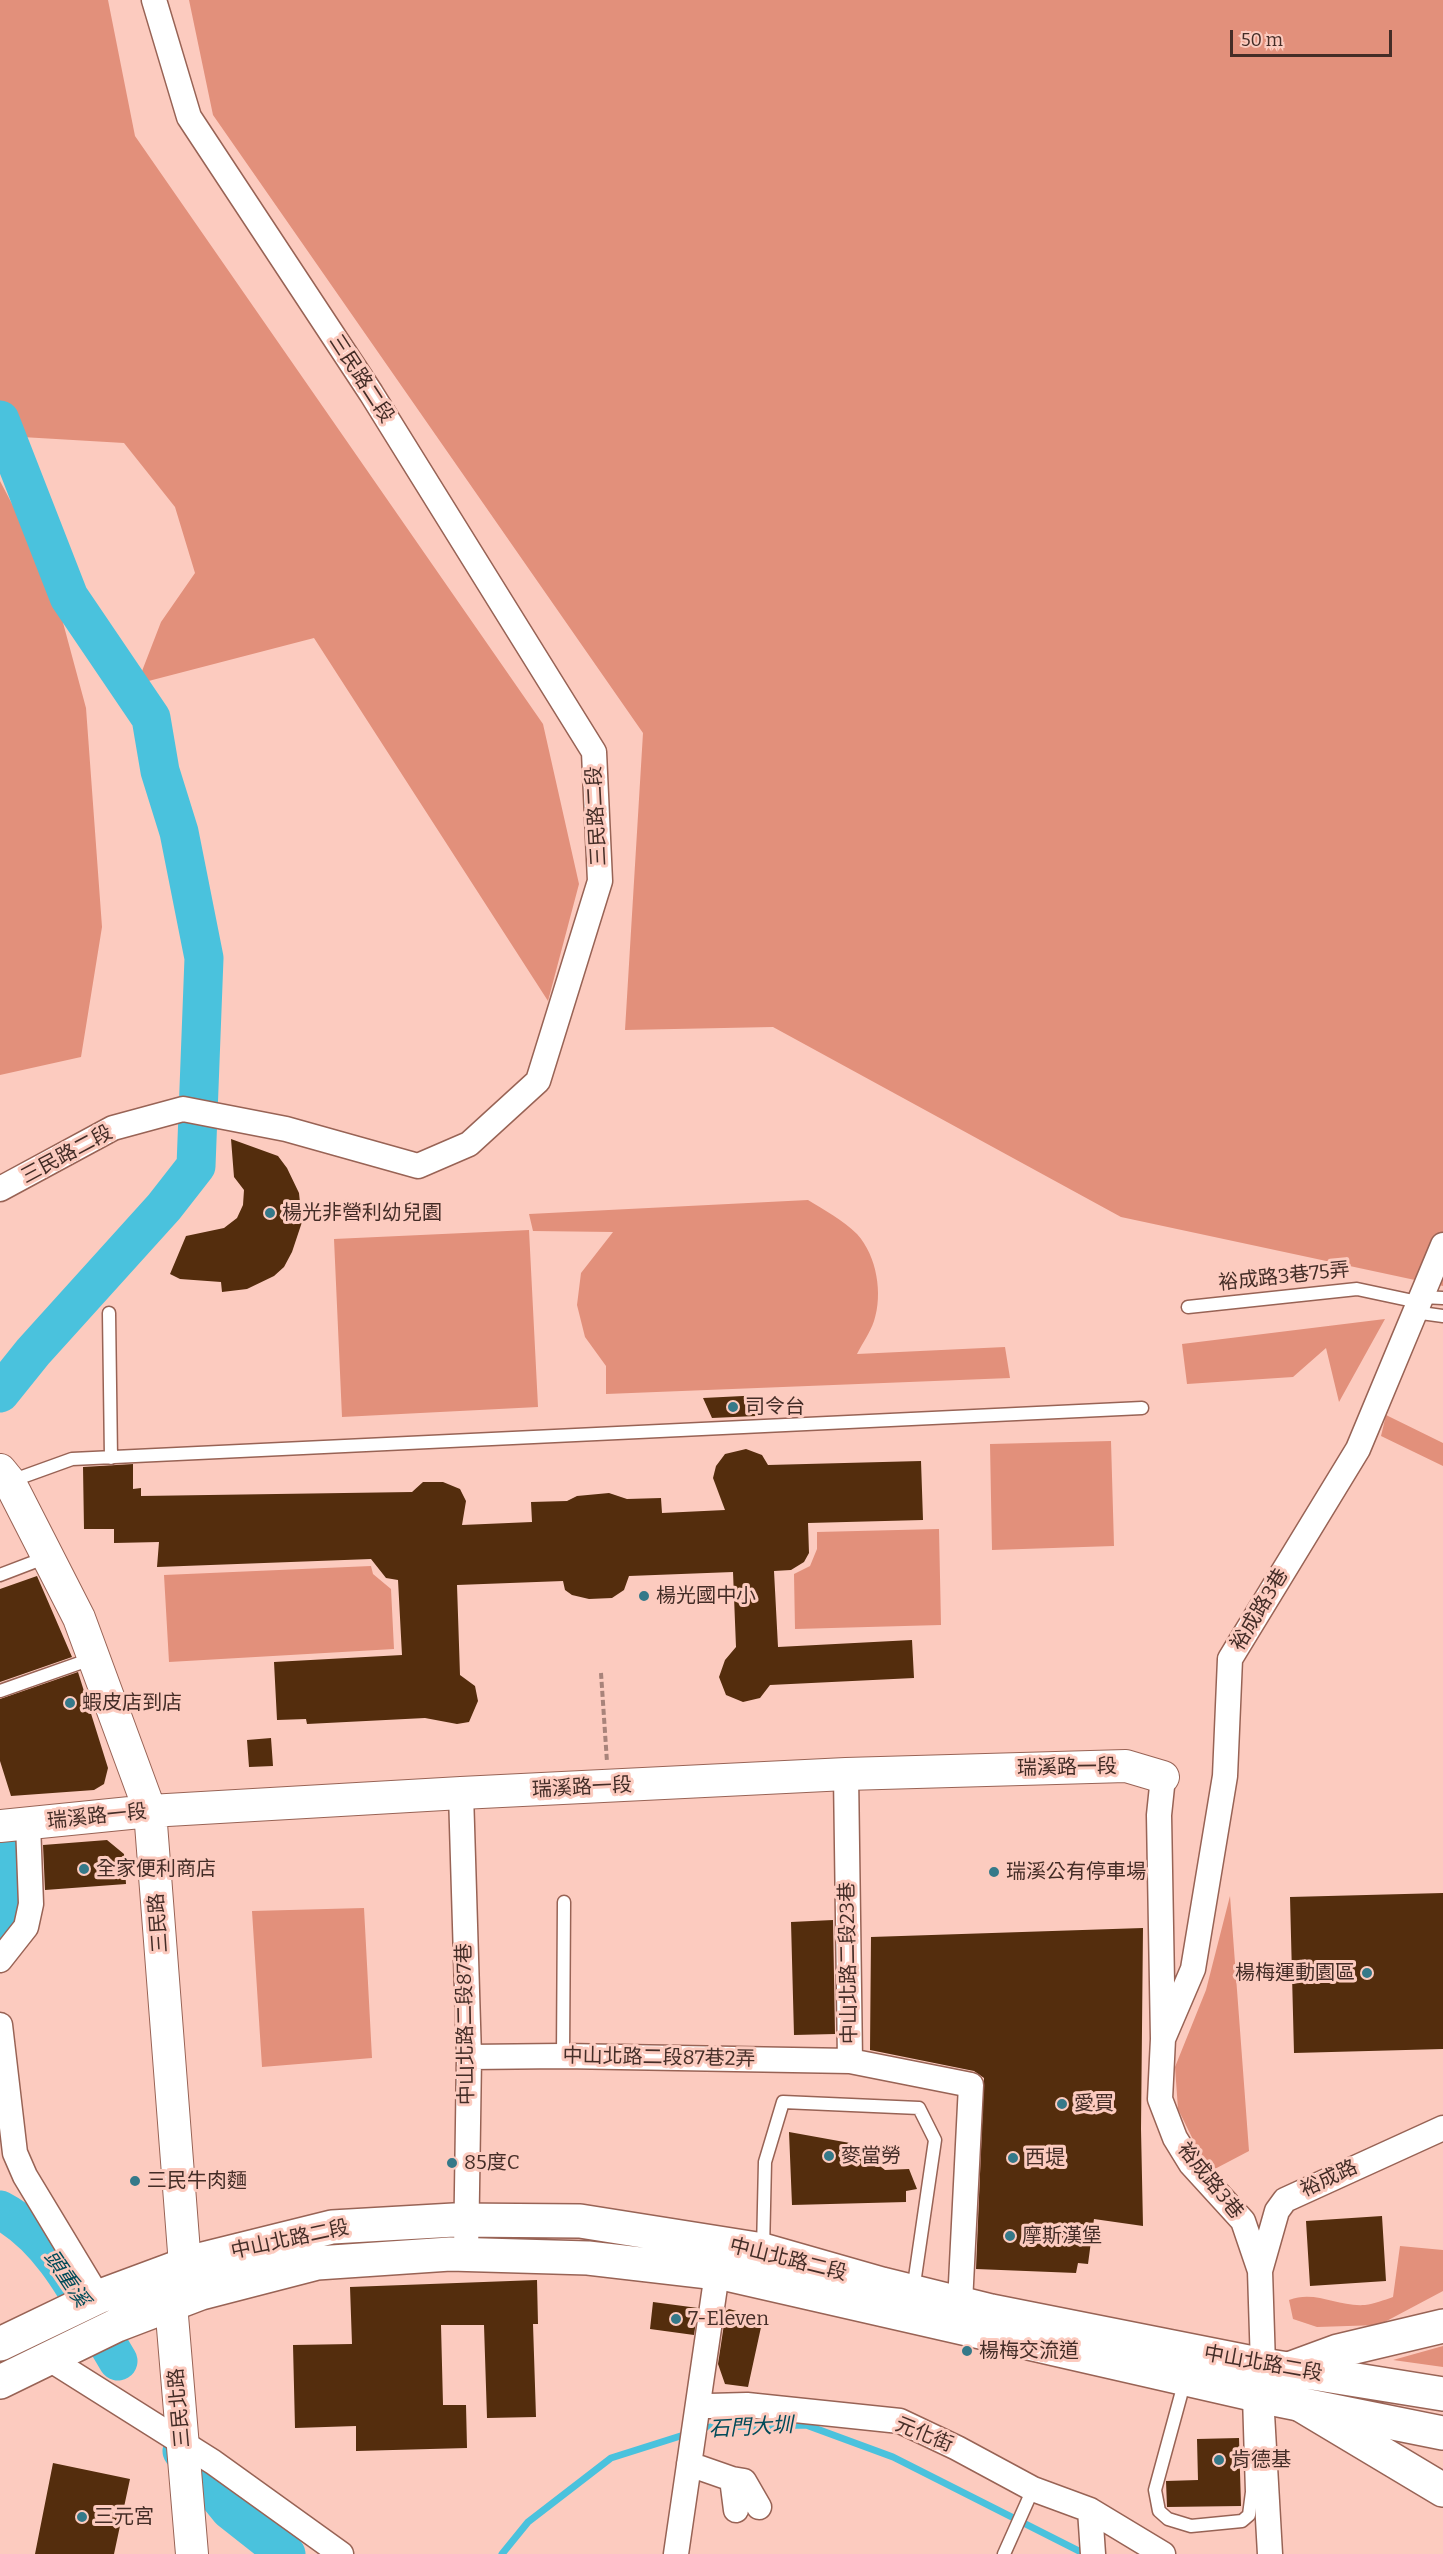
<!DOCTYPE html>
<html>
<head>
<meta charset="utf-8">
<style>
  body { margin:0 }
  #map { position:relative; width:1443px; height:2554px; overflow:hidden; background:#fccbbf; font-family:Bitter,serif }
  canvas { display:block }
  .scale { position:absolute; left:1230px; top:30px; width:162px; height:27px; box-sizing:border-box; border:3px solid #442d27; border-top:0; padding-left:8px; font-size:18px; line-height:21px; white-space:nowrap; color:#442d27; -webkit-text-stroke:4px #fccbbf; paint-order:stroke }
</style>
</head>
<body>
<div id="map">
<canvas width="1443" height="2554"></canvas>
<div class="scale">50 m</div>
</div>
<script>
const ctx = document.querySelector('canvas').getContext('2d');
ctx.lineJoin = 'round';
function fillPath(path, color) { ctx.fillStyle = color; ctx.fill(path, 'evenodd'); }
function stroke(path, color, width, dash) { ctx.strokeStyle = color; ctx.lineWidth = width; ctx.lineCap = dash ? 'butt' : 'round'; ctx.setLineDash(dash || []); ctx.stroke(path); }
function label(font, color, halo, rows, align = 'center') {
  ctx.font = font + ' Bitter,"Noto Sans TC",serif'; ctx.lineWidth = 6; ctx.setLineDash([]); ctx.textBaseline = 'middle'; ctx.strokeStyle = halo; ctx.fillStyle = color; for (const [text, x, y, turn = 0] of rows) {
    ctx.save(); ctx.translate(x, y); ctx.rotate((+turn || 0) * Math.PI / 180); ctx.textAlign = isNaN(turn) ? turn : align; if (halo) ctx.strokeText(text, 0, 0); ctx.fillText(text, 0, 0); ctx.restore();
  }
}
fillPath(new Path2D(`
  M0,0H108L135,136L543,724L579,884L548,1001L314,638L137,684L161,622L195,573L175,507L124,443L5,436L0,439Z
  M189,0H1443V1286L1121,1217L773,1027L625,1030L643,733L213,115Z
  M0,481L51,578L86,708L102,927L81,1057L0,1075Z
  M808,1200C824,1210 843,1220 857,1234C877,1256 883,1294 874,1321C870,1333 862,1344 857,1354L1005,1347L1010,1378L606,1394V1366L585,1337L577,1305L581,1273L613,1232L533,1231L529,1214Z
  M529,1230L538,1407L342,1417L334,1239Z
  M1385,1319L1339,1402L1326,1348L1293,1377L1187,1384L1182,1344Z
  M1386,1415L1443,1443V1466L1381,1436Z
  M1111,1441L1114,1546L992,1550L990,1444Z
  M939,1529L941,1625L795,1629L794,1574L810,1566L817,1549V1532Z
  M371,1566L373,1574L391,1589L394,1649L169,1662L164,1575Z
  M1230,1896L1249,2151L1209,2172L1178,2109L1175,2067L1206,1990Z
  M364,1908L372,2058L262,2067L252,1911Z
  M1400,2246L1443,2250V2291L1379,2325L1317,2327L1293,2319L1289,2300C1316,2290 1337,2307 1365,2305C1374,2304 1384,2300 1393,2297Z
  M1443,2346V2367L1393,2360Z`), '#e2907b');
stroke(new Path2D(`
  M700,2430L710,2427L806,2425L893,2457L1085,2554
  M502,2554L528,2522L611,2458L690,2433`), '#4ac2dd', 7);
stroke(new Path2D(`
  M0,420L69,597L151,718L160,771L179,832L204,958L196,1166L164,1207L33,1352L0,1393
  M0,1933L16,1898L10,1852
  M0,2210C57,2240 86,2309 118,2361
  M182,2451L230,2510L286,2554`), '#4ac2dd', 39);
fillPath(new Path2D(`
  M231,1139L278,1156L287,1168L299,1193L302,1222L292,1252L284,1267L274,1276L247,1289L222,1292L221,1282L180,1279L170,1274L186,1236L224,1228L237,1218L243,1205L244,1190L234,1177Z
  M763,1395L756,1416L712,1418L703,1398Z
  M746,1449L762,1455L768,1465L921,1461L923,1520L808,1523L809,1553L804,1562L791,1570L774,1571L778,1647L912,1640L914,1678L770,1685L760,1698L743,1702L726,1695L719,1677L725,1660L736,1647L733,1572L629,1576L624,1590L612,1598L589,1599L572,1595L565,1590L563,1581L457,1585L460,1675L475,1686L478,1701L469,1722L457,1724L425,1718L307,1724L306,1719L277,1720L274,1662L402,1655L398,1580L386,1578L371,1559L157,1567L159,1542L114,1543V1529H84L83,1467L133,1464V1489L141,1488V1496L412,1492L423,1482H443L460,1489L466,1501L462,1525L532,1522L531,1502L567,1501L577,1496L609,1493L627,1499L661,1498L662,1513L725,1510L713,1478L716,1466L725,1454Z
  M37,1576L72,1657L0,1682V1589Z
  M78,1672L108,1768L104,1784L94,1790L11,1796L0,1761V1699Z
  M271,1738L273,1766L249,1767L247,1740Z
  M107,1840L124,1854L126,1884L45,1890L43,1845Z
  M1443,1893V2049L1294,2053L1290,1897Z
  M833,1920L835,2034L794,2035L791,1922Z
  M1143,1928L1141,2129L1143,2226L1094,2219L1088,2264L1078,2263L1076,2273L976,2269L984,2078L974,2071L870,2050L871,1937Z
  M789,2132L850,2143L885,2170L909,2169L917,2189L906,2191V2202L792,2205Z
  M1382,2216L1386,2281L1310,2286L1306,2221Z
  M537,2280L538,2324H533L536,2417L487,2418L484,2325H441L443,2405H466L467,2448L356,2451V2426L295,2428L293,2345L352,2344L350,2287Z
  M653,2302L698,2308L694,2335L650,2329Z
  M729,2309L763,2318L748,2387L725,2384L718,2364L726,2311Z
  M1239,2438L1241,2506L1167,2507L1166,2481L1198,2480L1197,2439Z
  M53,2463L130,2479L114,2554H35Z`), '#542d0d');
const service = new Path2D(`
  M1421,1297L1443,1298
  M1188,1307L1357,1289L1418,1302
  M1414,1312L1443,1316
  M109,1313L111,1458
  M11,1481L72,1459L1142,1408
  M0,1575L47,1557
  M0,1691L94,1658
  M563,2056L564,1902
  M763,2250L765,2162L783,2102L919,2108L935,2140L913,2291
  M1185,2380L1155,2490L1159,2511L1168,2519L1191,2526L1242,2521L1249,2515L1252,2492L1249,2396
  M1004,2554L1033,2489`);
const minor = new Path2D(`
  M0,1189L113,1128L183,1109L286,1129L418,1166L469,1144L538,1081L600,881L594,752L371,393L189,117L154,0
  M846,1774L850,2061
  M1163,1777L1159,1815L1163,2039L1160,2099L1175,2138L1191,2164L1243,2221L1260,2271L1263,2365L1261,2396L1270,2554
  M461,1793L469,2057L466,2255
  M0,1960L26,1927L31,1904L28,1824
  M0,2025L15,2153L25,2176L98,2297
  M1163,2039L1193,1969L1225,1776L1230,1659L1358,1449L1443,1245
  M469,2057L563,2056L850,2061L971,2085L960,2303
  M1260,2271L1277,2211L1285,2200L1443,2128
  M48,2358L213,2462L341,2554
  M709,2406L747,2405L900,2421L957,2448L1033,2489L1090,2510L1163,2554
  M689,2464L732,2479L736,2510
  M732,2479L744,2481L759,2507
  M1090,2510L1093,2554
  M676,2554L717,2273`);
const tertiary = new Path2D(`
  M0,1470L9,1481L79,1618L150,1811L185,2265L171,2304L192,2554
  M0,1826L150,1811L461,1793L846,1774L1126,1766L1163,1777`);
const primary = new Path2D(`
  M0,2344L98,2297L195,2261L332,2227L454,2220L580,2221L763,2250L882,2284L991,2311L1263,2365L1443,2394
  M0,2382L117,2325L201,2293L317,2263L450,2254L588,2258L726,2274L1269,2398L1443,2433`);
const motorway = new Path2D(`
  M1289,2369L1338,2351L1443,2326
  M1296,2402L1443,2490`);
stroke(service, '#986355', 15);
stroke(minor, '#986355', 27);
stroke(tertiary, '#986355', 34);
stroke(primary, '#986355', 36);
stroke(motorway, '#986355', 36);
stroke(new Path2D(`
  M601,1673L607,1762`), '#a8837a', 4, [6, 3]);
stroke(service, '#fff', 12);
stroke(minor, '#fff', 24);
stroke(tertiary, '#fff', 32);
stroke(primary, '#fff', 33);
stroke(motorway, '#fff', 33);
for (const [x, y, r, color] of [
  [270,1213,6,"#357989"],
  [733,1407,6,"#357989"],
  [644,1596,6,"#357989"],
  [70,1703,6,"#357989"],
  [84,1869,6,"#357989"],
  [994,1872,6,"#357989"],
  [1367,1973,6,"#357989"],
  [1062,2104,6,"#357989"],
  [829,2156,6,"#357989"],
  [1013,2158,6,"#357989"],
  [452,2163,6,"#357989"],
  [135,2181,6,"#357989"],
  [1010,2236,6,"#357989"],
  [676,2319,6,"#357989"],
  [967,2351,6,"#357989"],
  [1219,2460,6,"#357989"],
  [82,2517,6,"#357989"]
]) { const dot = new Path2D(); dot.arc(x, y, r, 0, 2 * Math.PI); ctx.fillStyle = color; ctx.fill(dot); stroke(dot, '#fccbbf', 2); }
label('20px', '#442d27', '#fccbbf', [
  ["三民路二段",361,379,57],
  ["三民路二段",597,816,-93],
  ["三民路二段",67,1155,-28],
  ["裕成路3巷75弄",1284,1277,-6],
  ["裕成路3巷",1260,1610,-59],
  ["瑞溪路一段",1067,1768,-1],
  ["瑞溪路一段",582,1788,-3],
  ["瑞溪路一段",97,1817,-6],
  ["三民路",159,1923,-94],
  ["中山北路二段23巷",849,1963,-91],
  ["中山北路二段87巷",466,2024,-91],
  ["中山北路二段87巷2弄",659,2058,1],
  ["裕成路",1329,2179,-25],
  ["裕成路3巷",1210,2181,51],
  ["中山北路二段",290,2240,-12],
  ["中山北路二段",788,2260,14],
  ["中山北路二段",1263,2364,10],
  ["三民北路",180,2408,-95],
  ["元化街",924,2435,22]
]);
label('20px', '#442d27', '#fccbbf', [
  ["楊光非營利幼兒園",282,1213],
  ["司令台",745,1407],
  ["楊光國中小",656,1596],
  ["蝦皮店到店",82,1703],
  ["全家便利商店",96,1869],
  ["瑞溪公有停車場",1006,1872],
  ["楊梅運動園區",1355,1973,"right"],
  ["愛買",1074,2104],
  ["麥當勞",841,2156],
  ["西堤",1025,2158],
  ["85度C",464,2163],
  ["三民牛肉麵",147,2181],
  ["摩斯漢堡",1022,2236],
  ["7-Eleven",688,2319],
  ["楊梅交流道",979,2351],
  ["肯德基",1231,2460],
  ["三元宮",94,2517]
], 'left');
label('italic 21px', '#004b59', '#fccbbf', [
  ["頭重溪",66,2279,56],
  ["石門大圳",751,2428,-3]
]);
</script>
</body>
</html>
